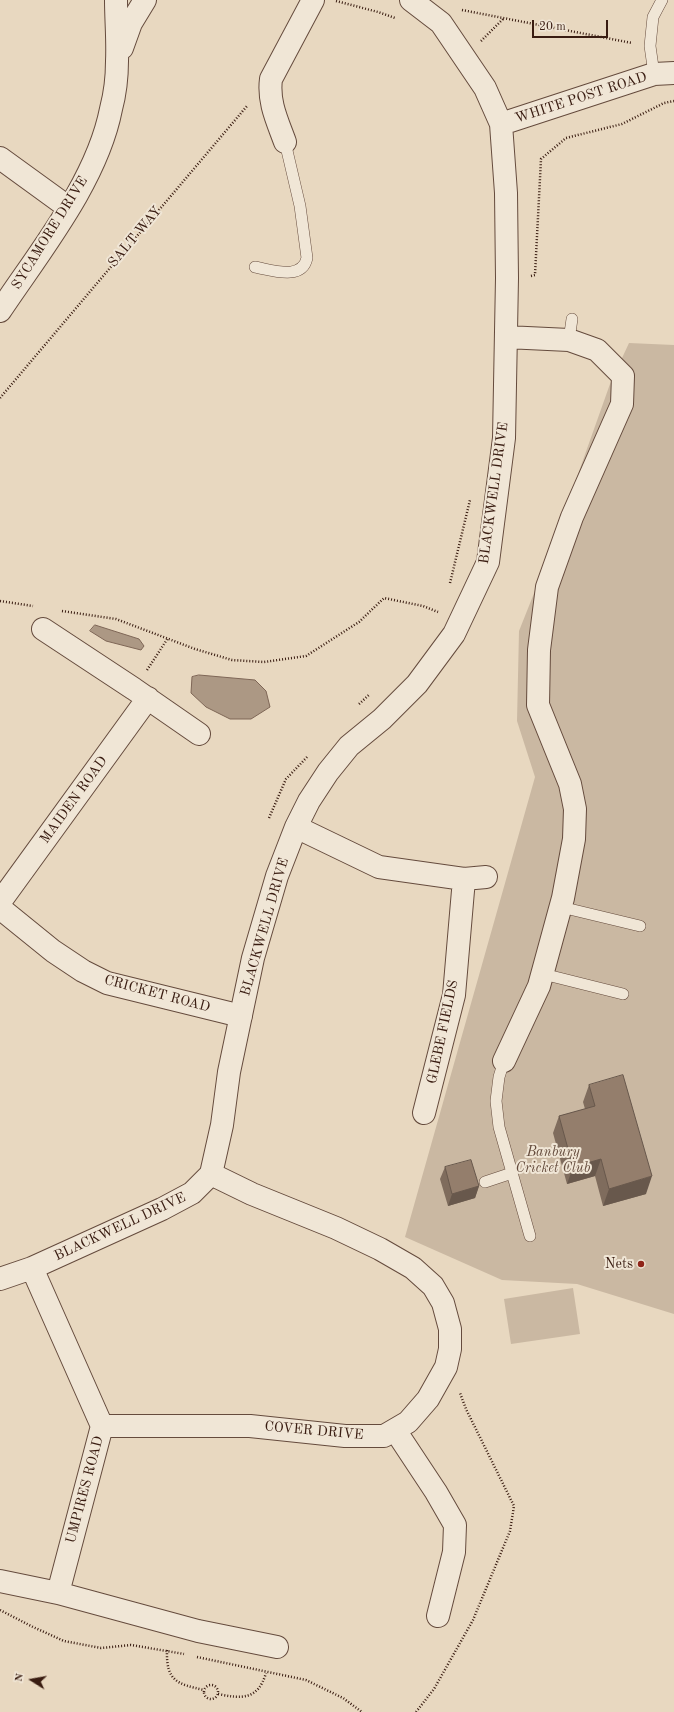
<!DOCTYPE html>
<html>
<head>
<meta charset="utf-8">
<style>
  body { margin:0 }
  #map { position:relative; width:674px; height:1712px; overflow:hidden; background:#e8d8c0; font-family:"Old Standard TT",serif }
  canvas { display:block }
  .north { position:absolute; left:12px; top:1660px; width:40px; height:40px; -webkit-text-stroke:3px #f0e6d6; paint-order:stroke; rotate:281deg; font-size:11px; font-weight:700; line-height:16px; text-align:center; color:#391c11 }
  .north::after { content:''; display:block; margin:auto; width:14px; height:18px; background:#391c11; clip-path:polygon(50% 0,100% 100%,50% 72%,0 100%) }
  .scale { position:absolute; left:532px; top:20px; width:76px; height:18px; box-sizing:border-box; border:2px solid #391c11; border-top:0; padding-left:5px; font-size:12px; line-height:14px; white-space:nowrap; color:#391c11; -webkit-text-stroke:3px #f0e6d6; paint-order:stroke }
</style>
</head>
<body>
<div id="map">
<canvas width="674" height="1712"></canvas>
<div class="north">N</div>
<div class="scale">20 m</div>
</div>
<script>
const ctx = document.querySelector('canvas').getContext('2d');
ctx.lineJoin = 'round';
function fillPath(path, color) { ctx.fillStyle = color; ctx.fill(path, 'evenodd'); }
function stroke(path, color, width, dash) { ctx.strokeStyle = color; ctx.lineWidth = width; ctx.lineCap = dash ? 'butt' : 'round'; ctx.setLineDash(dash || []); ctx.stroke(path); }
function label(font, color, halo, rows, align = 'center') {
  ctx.font = font + ' "Old Standard TT",serif'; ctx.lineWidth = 4; ctx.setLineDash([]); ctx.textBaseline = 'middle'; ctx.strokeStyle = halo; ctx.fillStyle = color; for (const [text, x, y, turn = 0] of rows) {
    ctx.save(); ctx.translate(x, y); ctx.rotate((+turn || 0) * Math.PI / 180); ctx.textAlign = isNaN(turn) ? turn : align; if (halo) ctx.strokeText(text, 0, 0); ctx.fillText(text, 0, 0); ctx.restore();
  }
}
fillPath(new Path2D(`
  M629,343L674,345V1314L577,1284L502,1280L405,1237L535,777L517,721L519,631L550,553L610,384Z
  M573,1288L580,1334L511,1344L504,1299Z`), '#cab8a2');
const water = new Path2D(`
  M95,625L139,639L144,646L141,650L106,641L90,631Z
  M199,675L255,680L266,691L270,707L251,719H230L206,707L191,693L192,677Z`);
fillPath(water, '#ac9884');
stroke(water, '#7e6656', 1);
const service = new Path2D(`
  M654,74L650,46L653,17L662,0
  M255,267C272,270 302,281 307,258L300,206L285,142
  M569,340L572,319
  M561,907L640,926
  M543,974L623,994
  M504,1061L499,1077L496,1101L499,1127L530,1236
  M485,1182L512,1173`);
const minor = new Path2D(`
  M122,48L131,23L145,0
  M501,124L654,74L674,73
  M285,142C277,120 268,102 271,79L313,0
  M0,158L69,208
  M0,311C40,251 97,181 111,109C115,94 117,77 117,61C118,41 116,20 116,0
  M43,629L134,689L199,734
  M296,827L379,867L464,879L486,877
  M0,902L148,698
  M0,908L53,951L83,971L107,983L241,1016
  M504,1061L539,986L563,898L574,839L575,809L570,784L538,705L539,650L547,587L572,517L622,404L623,376L597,350L569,340L506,337
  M424,1113L454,995L464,879
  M0,1279L32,1268L162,1209L192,1193L211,1174L222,1125L229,1072L253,958L277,876L296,827L309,801L328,772L349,746L382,719L417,684L454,634L488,562L504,438L507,278L506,193L501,124L485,88L441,23L411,0
  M102,1426H250L345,1436H384L408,1422L428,1399L446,1367L450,1349V1329L443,1303L433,1286L413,1268L380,1249L336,1228L252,1194L211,1174
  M395,1430L436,1492L455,1525L454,1552L438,1616
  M0,1581L58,1593L102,1426L32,1268
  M58,1593L198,1631L277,1647`);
stroke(service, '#654b3d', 12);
stroke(minor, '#654b3d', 24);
stroke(new Path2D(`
  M336,1L378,12L395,18
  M462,10L632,43
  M481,41L504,18
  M531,276L535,275L541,159L566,138L622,124L664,103L674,101
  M0,398L247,106
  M450,583L470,500
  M0,601L33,606
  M62,611L116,619L195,649L232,660L264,662L306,656L359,622L384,598L423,606L438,612
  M147,670L168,638
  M359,704L370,694
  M269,818L286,779L308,756
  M0,1610L33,1627L64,1641L101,1648L131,1645L184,1654
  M167,1650C166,1681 177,1684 204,1690
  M197,1657L306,1680L343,1698L362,1712
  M204 1692a7 7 0 1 1 14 0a7 7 0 1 1-14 0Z
  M218,1694C242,1699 258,1700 266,1673
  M416,1712L434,1689L473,1620L510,1531L514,1506L466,1409L460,1393`), '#391c11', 2.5, [1, 2]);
stroke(service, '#f0e6d6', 11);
stroke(minor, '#f0e6d6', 22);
fillPath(new Path2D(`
  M589,1085L646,1194L603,1206L595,1176L567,1184L553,1133L559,1116L585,1109L583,1102Z
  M445,1167L479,1186L475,1198L448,1206L440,1179Z`), '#7f6c5d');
fillPath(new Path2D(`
  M601,1159L595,1176L567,1184L573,1167Z
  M652,1176L646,1194L603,1206L609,1189Z
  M479,1186L475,1198L448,1206L452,1194Z`), '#68584c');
const building = new Path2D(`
  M623,1075L652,1176L609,1189L601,1159L573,1167L559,1116L595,1106L589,1085Z
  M471,1160L479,1186L452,1194L445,1167Z`);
fillPath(building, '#947e6c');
stroke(building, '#68584c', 1);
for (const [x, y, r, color] of [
  [641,1264,4,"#8f2418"]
]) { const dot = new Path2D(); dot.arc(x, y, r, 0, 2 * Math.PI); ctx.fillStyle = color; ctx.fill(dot); stroke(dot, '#f0e6d6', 1.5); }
label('14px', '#391c11', '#f0e6d6', [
  ["WHITE POST ROAD",581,98,-18],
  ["SYCAMORE DRIVE",50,233,-58],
  ["SALT WAY",135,237,-50],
  ["BLACKWELL DRIVE",494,493,-82],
  ["MAIDEN ROAD",74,800,-54],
  ["BLACKWELL DRIVE",265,927,-74],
  ["CRICKET ROAD",157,994,15],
  ["GLEBE FIELDS",443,1032,-78],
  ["BLACKWELL DRIVE",120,1227,-25],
  ["COVER DRIVE",314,1431,5],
  ["UMPIRES ROAD",85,1490,-75]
]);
label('italic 14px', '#644b3c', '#f0e6d6', [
  ["Banbury",553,1152],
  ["Cricket Club",553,1168]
]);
label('14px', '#391c11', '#f0e6d6', [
  ["Nets",633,1264]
], 'right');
</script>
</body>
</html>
